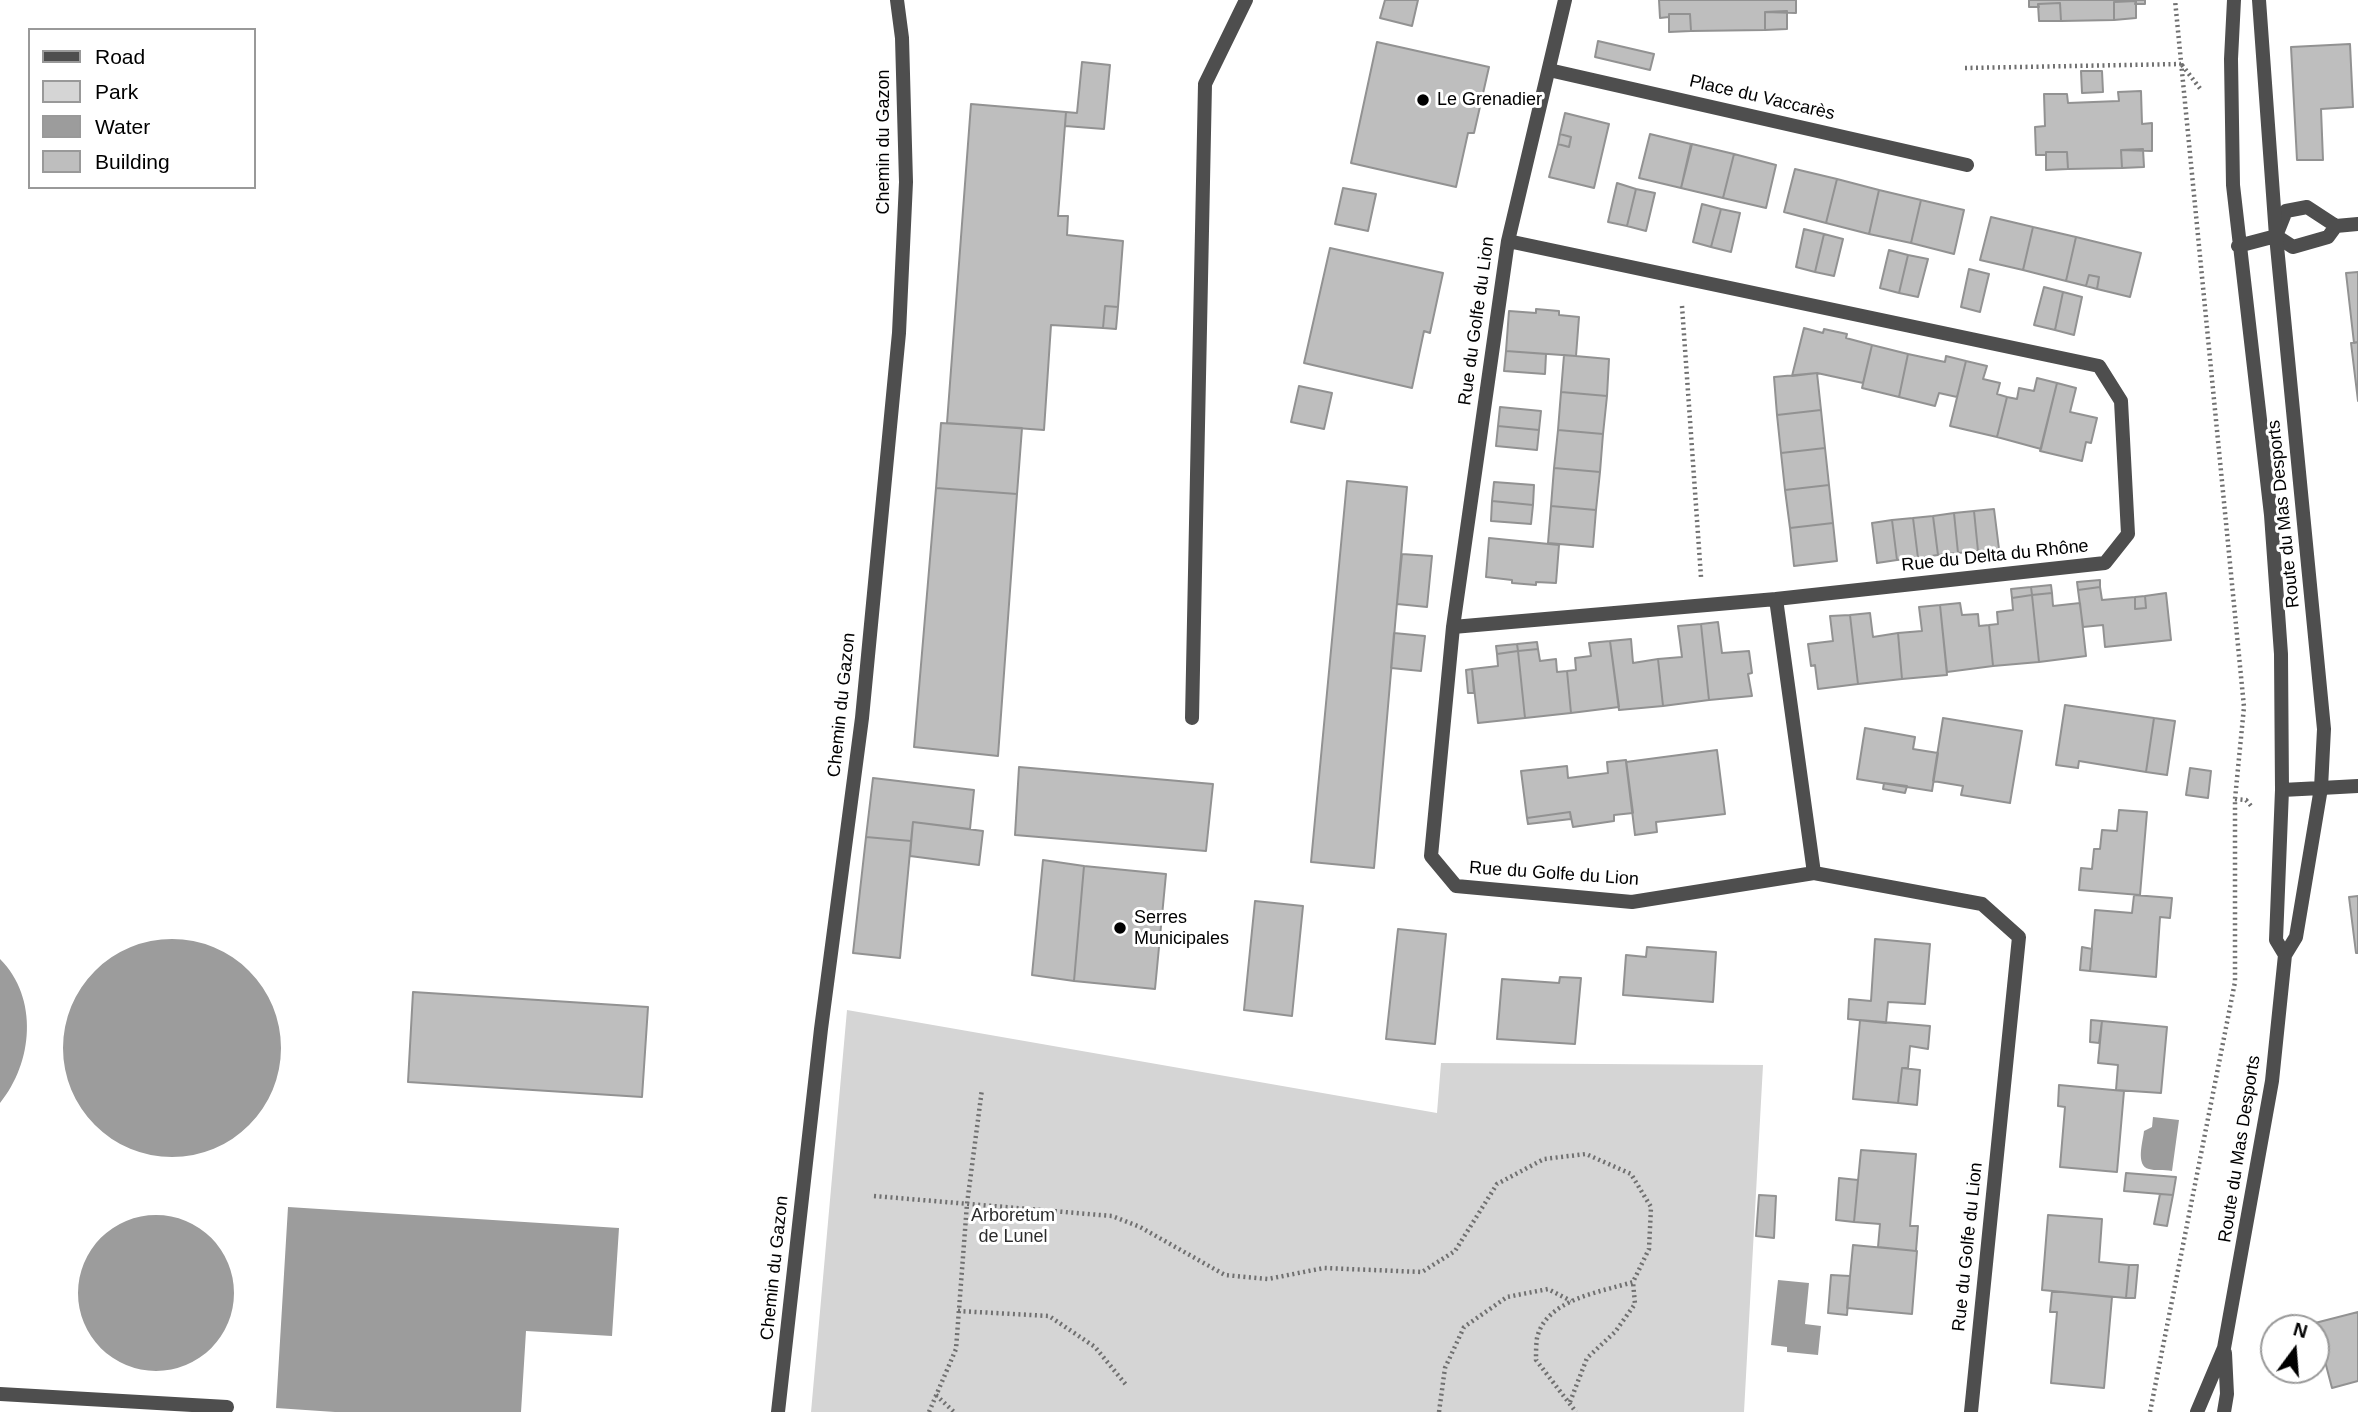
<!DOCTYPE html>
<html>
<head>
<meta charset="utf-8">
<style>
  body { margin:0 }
  #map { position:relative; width:2358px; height:1412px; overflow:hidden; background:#fff; font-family:Helvetica,sans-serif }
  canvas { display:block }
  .legend { position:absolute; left:28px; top:28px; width:228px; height:161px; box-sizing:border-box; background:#fff; border:2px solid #999; margin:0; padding:9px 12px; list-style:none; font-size:21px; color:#000 }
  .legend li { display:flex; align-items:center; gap:14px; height:35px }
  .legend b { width:35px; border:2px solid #999 }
  .north { position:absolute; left:2260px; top:1314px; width:70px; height:70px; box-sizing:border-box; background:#fff; border:2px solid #999; border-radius:50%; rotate:16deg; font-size:19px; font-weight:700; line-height:28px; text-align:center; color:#000 }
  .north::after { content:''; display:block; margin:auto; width:24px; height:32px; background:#000; clip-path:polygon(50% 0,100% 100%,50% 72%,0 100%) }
</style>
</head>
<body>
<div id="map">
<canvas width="2358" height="1412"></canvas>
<ul class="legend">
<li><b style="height:9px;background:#4e4e4e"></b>Road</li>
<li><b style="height:19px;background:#d5d5d5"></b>Park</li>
<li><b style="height:19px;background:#9c9c9c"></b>Water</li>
<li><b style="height:19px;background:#bebebe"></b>Building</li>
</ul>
<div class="north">N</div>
</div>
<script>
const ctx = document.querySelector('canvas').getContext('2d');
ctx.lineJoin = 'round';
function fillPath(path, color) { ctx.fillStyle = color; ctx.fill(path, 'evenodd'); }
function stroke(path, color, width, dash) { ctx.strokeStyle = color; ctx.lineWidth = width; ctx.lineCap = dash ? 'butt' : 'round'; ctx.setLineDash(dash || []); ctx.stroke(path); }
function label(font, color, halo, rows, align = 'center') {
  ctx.font = font + ' Helvetica,sans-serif'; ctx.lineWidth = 6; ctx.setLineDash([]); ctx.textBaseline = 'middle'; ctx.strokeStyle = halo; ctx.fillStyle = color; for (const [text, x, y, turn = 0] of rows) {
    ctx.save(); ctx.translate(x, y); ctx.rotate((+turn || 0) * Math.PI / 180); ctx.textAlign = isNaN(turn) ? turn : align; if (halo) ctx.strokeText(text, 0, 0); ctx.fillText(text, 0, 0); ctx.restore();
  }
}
fillPath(new Path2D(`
  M847,1010L1437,1113L1441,1063L1763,1065L1744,1412H811Z`), '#d5d5d5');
fillPath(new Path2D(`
  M63 1048a109 109 0 1 1 218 0a109 109 0 1 1-218 0Z
  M0,959C39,998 33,1063 0,1103Z
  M2153,1117L2179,1120L2172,1171C2164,1169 2155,1171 2149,1169C2135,1166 2143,1141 2144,1131L2152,1127Z
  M288,1207L619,1228L612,1336L526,1331L521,1412H335L276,1408Z
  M78 1293a78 78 0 1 1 156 0a78 78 0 1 1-156 0Z
  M1778,1280L1809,1283L1805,1324L1821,1326L1818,1355L1787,1352V1347L1771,1345Z`), '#9c9c9c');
const building = new Path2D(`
  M1385,0H1418L1412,26L1380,18Z
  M1659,0H1796V13L1765,12V30L1691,31L1690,14H1669V17L1660,18Z
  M2029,0H2145V4H2135L2136,1L2114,2V20L2061,21L2060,3L2038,4L2039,7H2029Z
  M2136,1V18L2114,20V2Z
  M2060,3L2061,21H2039L2038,4Z
  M1787,11V29L1765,30V12Z
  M1669,14H1690L1691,31L1669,32Z
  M1598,41L1654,54L1650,70L1595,57Z
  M1377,42L1489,67L1474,133H1468L1456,187L1351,163Z
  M2350,44L2353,107L2321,109L2323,160H2297L2291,47Z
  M1082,62L1110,65L1104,129L1065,126L1066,112L1077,113Z
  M2081,71H2102L2103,92L2082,93Z
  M2141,91L2142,124L2152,123V151L2121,150L2122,168L2068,169L2067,152H2046V155H2036L2035,127L2045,126L2044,94H2067L2068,103L2119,101L2118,92Z
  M971,104L1066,112L1058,216H1068L1067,235L1123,241L1118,307L1105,306L1103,328L1051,325L1044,430L947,423Z
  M1565,113L1609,124L1594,188L1549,177L1558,144L1569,147L1571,137L1560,134Z
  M1560,134L1571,137L1569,147L1558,144Z
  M1650,134L1691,144L1681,188L1639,178Z
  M1692,144L1734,154L1723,198L1681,188Z
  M2143,149L2144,167L2122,168L2121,150Z
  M2046,152H2067L2068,169L2046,170Z
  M1734,154L1776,165L1766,208L1723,198Z
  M1795,169L1837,179L1826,223L1784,212Z
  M1837,179L1879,190L1869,234L1826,223Z
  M1617,183L1636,189L1627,226L1608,222Z
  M1343,188L1376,194L1368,231L1335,224Z
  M1636,189L1655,193L1646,231L1627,226Z
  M1879,190L1921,200L1911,243L1869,234Z
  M1921,200L1964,210L1954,254L1911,243Z
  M1702,204L1721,209L1711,247L1693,242Z
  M1721,209L1740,213L1731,252L1711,247Z
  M1991,217L2033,227L2023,270L1980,260Z
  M2033,227L2076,237L2066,281L2023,270Z
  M1804,229L1824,234L1815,272L1796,267Z
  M1824,234L1843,239L1834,276L1815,272Z
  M2076,237L2141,253L2130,297L2097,289L2099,277L2089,275L2086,286L2066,281Z
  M1330,248L1443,273L1430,333L1424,331L1412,388L1304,363Z
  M1889,250L1908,255L1899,293L1880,288Z
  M1908,255L1928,259L1918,297L1899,293Z
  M1969,269L1989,274L1980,312L1961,307Z
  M2358,272V342L2354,343L2346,273Z
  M2089,275L2099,277L2097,289L2086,286Z
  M2044,287L2063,292L2055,330L2034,325Z
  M2063,292L2082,297L2074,335L2055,330Z
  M1105,306L1118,307L1116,329L1103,328Z
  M1536,309L1559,311V315L1579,317L1576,356L1506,351L1509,311L1536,313Z
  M1804,328L1823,333L1824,329L1847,334L1846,338L1872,345L1863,383L1817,373L1792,376Z
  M2358,342V401L2351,343Z
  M1872,345L1908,354L1899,397L1862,388Z
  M1506,351L1546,354L1545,374L1504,371Z
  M1908,354L1945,362L1946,356L1966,361L1957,397L1939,393L1935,406L1899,397Z
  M1564,355L1609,359L1607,396L1561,392Z
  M1966,361L1987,366L1983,379L2000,383L1997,394L2007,397L1997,437L1950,426Z
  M1817,373L1821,410L1777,415L1774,377Z
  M2037,378L2057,383L2041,449L1997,437L2007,397L2017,399L2019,388L2034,391Z
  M2057,383L2076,388L2070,412L2097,418L2091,443L2086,442L2082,461L2040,451Z
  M1299,386L1332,393L1324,429L1291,422Z
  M1561,392L1607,396L1603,434L1558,430Z
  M1500,407L1541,411L1539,430L1498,426Z
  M1821,410L1825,448L1781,453L1777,415Z
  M941,423L1022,428L1017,494L936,488Z
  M1498,426L1539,430L1537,450L1496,446Z
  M1558,430L1603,434L1600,472L1554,468Z
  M1825,448L1829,485L1785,490L1781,453Z
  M1554,468L1600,472L1596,510L1551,506Z
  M1347,481L1407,487L1374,868L1311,862Z
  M1494,482L1534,485L1533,505L1492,501Z
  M1829,485L1833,523L1790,528L1785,490Z
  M936,488L1017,494L998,756L914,747Z
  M1492,501L1533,505L1531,524L1491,521Z
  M1551,506L1596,510L1593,547L1548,543Z
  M1994,509L1999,549L1978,551L1974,511Z
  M1974,511L1978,551L1958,553L1954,513Z
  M1954,513L1958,553L1938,555L1933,516Z
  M1933,516L1938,555L1918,558L1913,518Z
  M1913,518L1918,558L1897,560L1892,520Z
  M1892,520L1897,560L1877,563L1872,523Z
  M1833,523L1837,561L1794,566L1790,528Z
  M1489,538L1559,545L1556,583L1536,582V585L1512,583V580L1486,577Z
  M1402,554L1432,556L1427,607L1397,604Z
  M2100,580V587L2078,590L2077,582Z
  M2051,585L2052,593L2032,595L2031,587Z
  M2031,587L2032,595L2012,598L2011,589Z
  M2100,587L2102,600L2135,597V609L2146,608L2145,596L2166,593L2171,640L2105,647L2103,625L2083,627L2078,590Z
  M2052,593L2053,606L2080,603L2086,656L2039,662L2032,595Z
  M2032,595L2039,662L1993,666L1989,625L1998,624L1997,612L2013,610L2012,598Z
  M2145,596L2146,608L2135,609V597Z
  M1960,603L1962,615L1978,614L1979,626L1989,625L1993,666L1947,672L1940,605Z
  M1940,605L1947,675L1902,679L1898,633L1922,631L1919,607Z
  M1870,613L1873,637L1898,633L1902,679L1858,684L1850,615Z
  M1850,615L1858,684L1818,689L1815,665L1811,666L1808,644L1833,641L1830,616Z
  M1718,622L1722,653L1749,651L1752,673L1748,674L1752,696L1709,700L1701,624Z
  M1701,624L1709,700L1663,706L1658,659L1682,657L1678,626Z
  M1394,633L1425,636L1421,671L1391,668Z
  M1631,639L1633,663L1658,659L1663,706L1619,710L1610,641Z
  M1610,641L1619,707L1571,713L1567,671L1576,670L1575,658L1591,656L1589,643Z
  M1537,642L1538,649L1518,651L1517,644Z
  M1517,644L1518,651L1497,654L1496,646Z
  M1538,649L1540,661L1556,659L1557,672L1567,671L1571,713L1525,718L1518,651Z
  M1518,651L1525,718L1478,723L1472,669L1498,666L1497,654Z
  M1472,669L1474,693H1468L1466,670Z
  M2065,705L2154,718L2146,772L2079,761L2078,768L2056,765Z
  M1943,718L2022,731L2010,803L1961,795L1963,786L1933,781Z
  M2154,718L2175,721L2167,775L2146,772Z
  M1865,728L1915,737L1913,749L1938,753L1932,791L1857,779Z
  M1717,750L1725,814L1656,822L1657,832L1635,835L1626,762Z
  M1626,760L1633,813L1614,815V821L1573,827L1570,812L1527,818L1521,771L1567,766L1568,778L1608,773L1607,762Z
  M1019,767L1213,784L1206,851L1015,835Z
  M2190,768L2211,771L2208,798L2186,795Z
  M873,778L974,790L970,829L913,822L911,841L866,837Z
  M1884,783L1907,786L1905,793L1883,789Z
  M2119,810L2147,812L2140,895L2079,890L2081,868L2092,869L2094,849H2100L2102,830L2117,831Z
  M1570,812L1571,819L1528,824L1527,818Z
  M913,822L983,831L979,865L910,856Z
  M866,837L911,841L900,958L853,953Z
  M1043,860L1084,866L1074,981L1032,975Z
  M1084,866L1166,874L1155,989L1074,981Z
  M2134,895L2172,898L2170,918L2160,917L2156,977L2090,971L2095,910L2132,913Z
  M2358,896V953H2356L2349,897Z
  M1255,901L1303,906L1292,1016L1244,1010Z
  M1398,929L1446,934L1435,1044L1386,1039Z
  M1875,939L1930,944L1925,1004L1888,1002L1886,1023L1848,1019L1849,999L1871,1001Z
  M1647,947L1716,952L1713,1002L1623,995L1626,955L1646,957Z
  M2082,947L2092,949L2090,971L2080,970Z
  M1560,977L1581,978L1575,1044L1497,1039L1502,979L1559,983Z
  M413,992L648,1007L642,1097L408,1082Z
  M1860,1020L1930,1026L1928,1049L1910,1046L1908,1068H1902L1898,1103L1853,1099Z
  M2091,1020L2102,1021L2099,1043L2090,1042Z
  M2102,1021L2167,1027L2161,1093L2116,1090L2118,1065L2098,1063Z
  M1902,1068L1920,1070L1917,1105L1898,1103Z
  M2059,1085L2124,1091L2117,1172L2060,1167L2065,1107L2058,1106Z
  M1861,1150L1916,1154L1910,1226H1918L1916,1251L1878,1247L1880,1224L1854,1222Z
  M2126,1173L2176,1177L2173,1195L2124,1191Z
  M1839,1178L1858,1180L1854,1222L1836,1220Z
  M2160,1194L2173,1195L2167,1226L2154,1224Z
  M1759,1195L1776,1196L1774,1238L1756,1236Z
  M2048,1215L2102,1219L2099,1262L2129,1265L2126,1298L2042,1290Z
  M1853,1245L1917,1251L1912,1314L1847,1308Z
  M2129,1265H2138L2135,1298H2126Z
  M1831,1275L1850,1276L1847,1315L1828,1313Z
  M2052,1291L2112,1297L2104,1388L2051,1383L2057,1312H2050Z
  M2358,1312V1381L2332,1388L2315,1323Z`);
fillPath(building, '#bebebe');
stroke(building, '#929292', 2);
stroke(new Path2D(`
  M2182,65L2202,91
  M1965,68L2181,64
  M1682,306L1701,577
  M2235,799L2246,800L2252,807
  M874,1196L1112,1216L1140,1227L1225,1275L1268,1279L1324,1268L1422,1272L1455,1251L1497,1184L1544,1159L1586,1154L1631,1174L1651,1207L1649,1249L1633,1282C1601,1292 1546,1299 1537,1338C1536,1345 1536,1353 1536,1360L1576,1412
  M958,1311L1049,1316L1095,1347L1127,1386
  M936,1395L954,1412
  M1570,1402L1587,1358L1615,1332L1635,1304L1633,1282
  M929,1412L956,1349L967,1204L982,1089
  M1439,1412L1445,1368L1464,1327L1507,1297L1548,1289L1571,1301
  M2150,1412L2235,982V799L2244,707L2175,0`), '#707070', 4.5, [2, 3.5]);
stroke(new Path2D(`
  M1549,70L1967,165
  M2336,226L2328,237L2293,247L2276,236L2286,211L2307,207L2336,226L2358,224
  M1192,718L1205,84L1246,0
  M2321,788L2358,786
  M0,1394L227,1407`), '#4e4e4e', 14);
stroke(new Path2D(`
  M1565,0L1508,241L1453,627L1431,856L1456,886L1632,902L1814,873L1982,904L2019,937L1971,1412
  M1776,599L1814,873
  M1453,627L1776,599L2105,563L2128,534L2121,401L2099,366L1508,241
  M778,1412L821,1029L862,718L899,333L906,182L902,38L897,0`), '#4e4e4e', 14);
stroke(new Path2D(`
  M2234,0L2231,59L2233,185L2271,515L2281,654L2282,790L2276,940L2285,955
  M2238,246L2276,236
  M2282,790L2321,788
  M2197,1412L2224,1348L2272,1081L2285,955L2296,937L2321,788L2324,729L2276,236L2259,0
  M2224,1412L2227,1394L2225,1353`), '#4e4e4e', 14);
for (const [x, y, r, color] of [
  [1423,100,7,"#000"],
  [1120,928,7,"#000"]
]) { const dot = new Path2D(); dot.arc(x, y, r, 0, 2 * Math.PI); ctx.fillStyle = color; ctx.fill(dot); stroke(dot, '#fff', 2.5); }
label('18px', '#000', '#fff', [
  ["Place du Vaccarès",1762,98,13],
  ["Chemin du Gazon",884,142,-90],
  ["Rue du Golfe du Lion",1477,321,-82],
  ["Route du Mas Desports",2284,514,-96],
  ["Rue du Delta du Rhône",1995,556,-6],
  ["Chemin du Gazon",842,705,-84],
  ["Rue du Golfe du Lion",1554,874,4],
  ["Route du Mas Desports",2240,1149,-81],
  ["Rue du Golfe du Lion",1968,1247,-84],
  ["Chemin du Gazon",775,1268,-84]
]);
label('18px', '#000', '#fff', [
  ["Le Grenadier",1437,100],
  ["Serres",1134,918],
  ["Municipales",1134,939]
], 'left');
label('18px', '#2c2c2c', '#fff', [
  ["Arboretum",1013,1216],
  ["de Lunel",1013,1237]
]);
</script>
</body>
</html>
